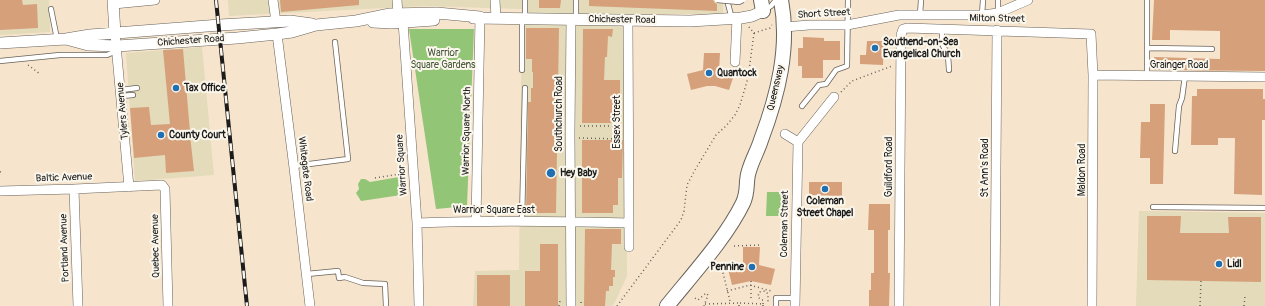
<!DOCTYPE html>
<html>
<head>
<meta charset="utf-8">
<style>
  body { margin:0 }
  canvas { display:block; background:#f6e4cc }
</style>
</head>
<body>
<canvas width="1265" height="306"></canvas>
<script>
const ctx = document.querySelector('canvas').getContext('2d');
ctx.lineJoin = 'round';
function fillPath(path, color) { ctx.fillStyle = color; ctx.fill(path, 'evenodd'); }
function stroke(path, color, width, dash) { ctx.strokeStyle = color; ctx.lineWidth = width; ctx.lineCap = dash ? 'butt' : 'round'; ctx.setLineDash(dash || []); ctx.stroke(path); }
function label(font, color, halo, rows, align = 'center') {
  ctx.font = font + ' Pangolin,sans-serif'; ctx.lineWidth = 4; ctx.setLineDash([]); ctx.textBaseline = 'middle'; ctx.strokeStyle = halo; ctx.fillStyle = color; for (const [text, x, y, turn = 0] of rows) {
    ctx.save(); ctx.translate(x, y); ctx.rotate((+turn || 0) * Math.PI / 180); ctx.textAlign = isNaN(turn) ? turn : align; if (halo) ctx.strokeText(text, 0, 0); ctx.fillText(text, 0, 0); ctx.restore();
  }
}
fillPath(new Path2D(`
  M0,0H49L50,32L0,35Z
  M228,0H723V14H626L627,276L614,304L611,306H473L475,271L519,270L522,9L423,6L229,16Z
  M202,47L214,175L135,181L126,53Z
  M1139,211L1265,213V306H1136Z`), '#e3dbba');
fillPath(new Path2D(`
  M409,29H474L467,206L436,209Z
  M399,177L401,195L361,201L356,193L359,189L358,184L361,179H365L370,182Z
  M767,192H782V216H766Z`), '#93c576');
fillPath(new Path2D(`
  M0,0H22L23,5L37,4L38,28L0,30Z
  M280,0H359V5L281,12Z
  M539,0H561L560,8H539Z
  M589,0H713L715,3L717,4V11L589,6Z
  M1154,0H1265V71L1154,70V57L1220,59V31L1170,30V40H1152Z
  M526,28H559L556,213H526L528,102H531V88H533V72H532V59H526Z
  M583,29H613L612,37L608,36L607,57H605L604,80H620V123H582Z
  M803,37L824,38V41H840V60H823V78H802V66H798V48H803Z
  M867,41H884L883,65L860,64V55H866Z
  M183,49L191,144L194,171L166,173L165,155L134,158L130,108L149,107L151,125L170,124L163,50Z
  M704,53H720L719,71L734,75L729,90L715,86H707L691,90L687,74L703,70Z
  M1197,89H1263V99H1265V120H1262V195L1234,194L1235,138H1218V145H1191L1192,96H1197Z
  M1150,104H1165L1163,184H1150V158H1140L1141,122H1150Z
  M582,140H623L622,178H618V205H613V213H582Z
  M809,182H842V196L809,195Z
  M869,204H890V230H888V273H890L889,306H869V290H871V273H874V230H868Z
  M1147,216H1181L1180,233H1229L1228,217H1261V282L1147,280Z
  M585,229H621V244H612L611,270H615V277H613V286H609V291H606L605,306H584Z
  M540,244H558V306H525V271H540Z
  M743,247H760L759,265L775,269L771,285L751,281L732,285L728,269L743,265Z
  M477,275H510V306H477Z`), '#d6a07b');
const service = new Path2D(`
  M727,0L732,19
  M51,9L57,39
  M765,10L771,6L776,0
  M998,13V0
  M920,15L921,0
  M982,15L983,0
  M522,18V70
  M525,18V0
  M576,18V0
  M942,29V44L948,55L949,70
  M1147,48L1212,49
  M0,61L60,55H107L114,52L116,50
  M1147,76V0
  M121,90L137,88
  M121,96L133,95
  M802,106L819,85L826,84L836,70L847,66L848,0
  M1175,151L1179,106L1182,98L1185,76
  M294,166L348,159L335,42
  M1153,207L1265,208
  M522,221L525,88
  M307,274L338,271L339,278L345,277L363,283L385,284L386,306
  M776,306V298H795`);
const minor = new Path2D(`
  M273,0L276,22
  M397,0L398,14
  M495,0L496,18
  M114,4L155,0
  M571,19L570,133L571,306
  M628,20L629,247
  M403,22L417,223L419,306
  M785,27L809,25H847L899,15H982L998,13L1028,0
  M115,34L129,187
  M277,34L294,168L310,306
  M735,62L737,18
  M1093,75L1265,77
  M785,134L798,142L834,97
  M74,189L78,306
  M0,191L74,189L162,185L165,189L168,306
  M476,221L480,17
  M417,223C488,220 558,221 629,223
  M795,306L798,142
  M899,306L901,35L903,29L907,28L1091,34L1093,75L1092,306
  M995,306L997,30`);
const tertiary = new Path2D(`
  M113,0L115,34
  M473,18L690,21L741,18L752,16L763,11
  M373,22L391,23L434,20
  M66,39L88,45L117,46L237,38L277,34L292,32L316,25L356,21L390,14L437,13L480,17
  M0,43L66,39L90,35L220,25L290,21L312,24`);
const primary = new Path2D(`
  M761,0L763,11
  M667,306C692,275 726,238 743,203C749,190 745,182 749,171C752,160 758,150 761,140C778,95 790,47 781,0`);
stroke(service, '#68625a', 6);
stroke(minor, '#68625a', 10);
stroke(tertiary, '#68625a', 12);
stroke(primary, '#68625a', 16);
stroke(new Path2D(`
  M1019,24V14
  M754,33L770,28L772,25
  M28,65L40,74
  M841,92L852,81L892,66
  M580,126H620
  M579,138L621,139
  M0,172L2,171
  M375,178L406,173
  M734,246L761,245
  M721,265L730,301
  M727,291L750,285L771,291
  M695,298L698,300L706,293L708,295L704,306
  M581,302V306
  M705,304L739,303
  M763,304V300H761L758,297L759,292L765,291L768,294V304
  M559,306L560,301
  M617,306L681,220L684,211L687,185L695,170L716,135L726,126L735,115L740,105L748,78L754,33L748,26
  M739,306V303L763,304V306
  M1200,306L1201,281
  M1244,306L1245,296`), '#68625a', 1.5, [1, 3]);
stroke(service, '#fff', 4.5);
stroke(minor, '#fff', 9);
stroke(tertiary, '#fff', 11);
stroke(primary, '#fff', 14);
const rail = new Path2D(`
  M216,0L247,306`);
stroke(rail, '#1c1c1c', 4);
stroke(rail, '#fbf7ec', 2.5, [8]);
const serviceBridge = new Path2D(`
  M717,0L739,2L743,0`);
stroke(serviceBridge, '#68625a', 6, []);
stroke(new Path2D(`
  M751,281V301`), '#68625a', 1.5, [1, 3]);
stroke(serviceBridge, '#fff', 4.5);
for (const [x, y, r, color] of [
  [875,48,4,"#1f6fb2"],
  [709,73,4,"#1f6fb2"],
  [176,88,4,"#1f6fb2"],
  [161,135,4,"#1f6fb2"],
  [551,173,5,"#1f6fb2"],
  [825,189,4,"#1f6fb2"],
  [1219,264,4,"#1f6fb2"],
  [752,267,4,"#1f6fb2"]
]) { const dot = new Path2D(); dot.arc(x, y, r, 0, 2 * Math.PI); ctx.fillStyle = color; ctx.fill(dot); stroke(dot, '#fbf7ec', 1.5); }
label('10px', '#1c1c1c', '#fbf7ec', [
  ["Short Street",824,14,-3],
  ["Milton Street",997,19,1],
  ["Chichester Road",622,20,1],
  ["Chichester Road",191,41,-4],
  ["Grainger Road",1179,65],
  ["Queensway",776,88,-77],
  ["Tylers Avenue",123,111,-95],
  ["Southchurch Road",559,114,-90],
  ["Essex Street",617,122,-90],
  ["Warrior Square North",467,131,-89],
  ["Warrior Square",402,165,-94],
  ["Guildford Road",889,167,-90],
  ["St Ann's Road",985,168,-90],
  ["Whitegate Road",305,169,83],
  ["Maldon Road",1082,170,-90],
  ["Baltic Avenue",64,178,-2],
  ["Warrior Square East",494,210],
  ["Coleman Street",785,224,-89],
  ["Quebec Avenue",156,246,-91],
  ["Portland Avenue",65,248,-92]
]);
label('bold 10px', '#1c1c1c', '#fbf7ec', [
  ["Southend-on-Sea",883,42],
  ["Evangelical Church",883,54],
  ["Quantock",717,73],
  ["Tax Office",184,88],
  ["County Court",169,135],
  ["Hey Baby",560,173],
  ["Coleman",825,201,"center"],
  ["Street Chapel",825,213,"center"],
  ["Lidl",1227,264],
  ["Pennine",744,267,"right"]
], 'left');
label('10px', '#46573c', '#fbf7ec', [
  ["Warrior",443,53],
  ["Square Gardens",443,65]
]);
</script>
</body>
</html>
